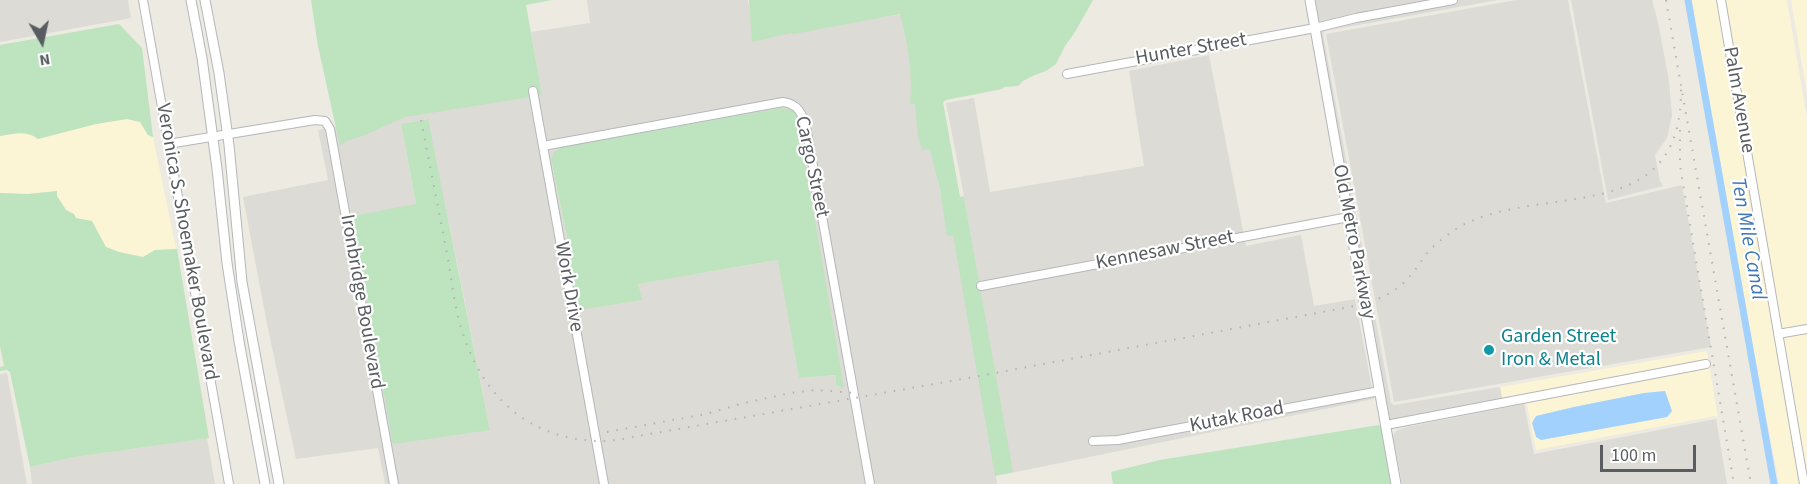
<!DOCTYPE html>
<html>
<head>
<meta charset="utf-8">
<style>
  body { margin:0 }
  #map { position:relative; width:1807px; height:484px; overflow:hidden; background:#eceae1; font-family:"Source Sans 3",sans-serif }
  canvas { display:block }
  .north { position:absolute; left:12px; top:12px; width:60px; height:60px; -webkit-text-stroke:4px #fff; paint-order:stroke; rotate:171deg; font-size:16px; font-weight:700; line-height:24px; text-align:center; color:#595d61 }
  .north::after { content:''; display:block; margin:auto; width:21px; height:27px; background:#595d61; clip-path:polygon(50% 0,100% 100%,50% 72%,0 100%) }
  .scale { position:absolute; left:1600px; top:445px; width:96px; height:27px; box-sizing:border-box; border:3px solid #595d61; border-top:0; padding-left:8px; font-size:18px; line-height:21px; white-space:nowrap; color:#595d61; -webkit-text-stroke:4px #fff; paint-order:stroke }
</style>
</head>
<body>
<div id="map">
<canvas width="1807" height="484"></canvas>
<div class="north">N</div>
<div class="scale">100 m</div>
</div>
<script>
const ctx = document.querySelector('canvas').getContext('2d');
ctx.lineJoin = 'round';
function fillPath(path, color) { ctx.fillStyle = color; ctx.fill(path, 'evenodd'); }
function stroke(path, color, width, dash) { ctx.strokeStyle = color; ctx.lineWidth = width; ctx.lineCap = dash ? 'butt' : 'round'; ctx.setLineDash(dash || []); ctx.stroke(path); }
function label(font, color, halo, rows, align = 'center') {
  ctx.font = font + ' "Source Sans 3",sans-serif'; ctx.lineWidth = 4.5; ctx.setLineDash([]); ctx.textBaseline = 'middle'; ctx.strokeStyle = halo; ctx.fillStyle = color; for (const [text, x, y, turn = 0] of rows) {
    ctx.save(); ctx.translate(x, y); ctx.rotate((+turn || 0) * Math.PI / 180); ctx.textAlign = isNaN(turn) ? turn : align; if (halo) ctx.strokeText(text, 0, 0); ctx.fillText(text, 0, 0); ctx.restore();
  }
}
fillPath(new Path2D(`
  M1692,0H1787L1807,118V484H1779L1751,336Z
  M1791,0H1807V94Z
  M127,119L140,122L148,135L153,137L176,249L155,250L143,257L119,252L105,247L92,221L76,218L74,214L66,210L57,196V191L28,194L0,193V136L18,133L31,134L38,139L96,124Z
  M1707,351L1718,418L1715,416L1536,450L1526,402L1503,401L1500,387ZM1644,393L1667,401L1672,411L1667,417L1541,440L1532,423L1536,416L1574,407Z`), '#fcf5d5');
fillPath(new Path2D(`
  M0,0H128L131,18L0,42Z
  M587,0H748L755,35L905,14L942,200L964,196L946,103L974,98L990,192L1144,166L1129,71L1209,55L1246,246L1301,235L1314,306L1355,299L1374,399L996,476L997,484H385L378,448L296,459L267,324L243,197L328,180L318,130L541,91L531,32L590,23ZM780,108L790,109L797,115L843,387L836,385L837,375L799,378L779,260L637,284L641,300L572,263L551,159L555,152L562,147ZM427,119L460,277L490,430L352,216L416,205L401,124ZM964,197L1012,472L996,476Z
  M1313,0H1498L1325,31L1323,34L1391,403L1394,405L1500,387L1503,402L1390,428Z
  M1516,0H1568L1606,203L1682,185L1711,347L1394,402L1326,34Z
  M1571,0H1652L1658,22L1669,81L1672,116L1667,138L1655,155L1660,181L1663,186L1608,200Z
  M7,373L27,484H0V374Z
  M1524,404L1534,454L1716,419L1727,484H1402L1393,436L1396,431L1406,427Z
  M207,438L215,484H32L30,467L75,457Z`), '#dddbd5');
fillPath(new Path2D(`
  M311,0H552L526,5L542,95L405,117L365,135L346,141L340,146L318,46Z
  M749,0H1093L1075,32L1065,46L1056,64L1046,71L1035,75L1023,81L1018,86L1004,87L1002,89L946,100L943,102L960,197H964L1013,472L995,476L953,235L947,236L940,189L930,149L922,150L918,136L915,104H910C913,75 908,42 900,14L794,34L791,33L752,42Z
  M119,24L142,48L153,137L148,135L140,122L127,119L96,124L38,139C26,130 14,134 0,136V45Z
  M780,108L790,109L797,115L844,388L836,385V375L799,378L778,260L638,284L642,300L585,309L575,302L569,265L572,262L551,159L554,152L562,147Z
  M428,119L490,430L393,444L352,216L416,204L401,124Z
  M57,191V196L66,210L74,214L76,218L92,221L106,247L119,252L143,257L155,250L177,249L209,438L75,457L30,467L10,372L7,370L0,371V367L4,366L0,346V193L28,194Z
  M1379,425L1383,430L1393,484H1113L1111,472L1160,460Z`), '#bde3bf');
fillPath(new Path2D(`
  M1665,391L1672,411L1667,417L1541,440L1536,437L1532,423L1536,416L1574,407L1644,393Z`), '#a1d1fc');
stroke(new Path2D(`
  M1688,0L1774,484`), '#a1d1fc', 7);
const minor = new Path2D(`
  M143,0L229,484
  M1721,0L1804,484
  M1067,74L1315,28L1356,18L1453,0
  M533,91L604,484
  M168,144L315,120L325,121L330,129L394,484
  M543,146L783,102C798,104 802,113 806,127L870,484
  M981,286L1349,217
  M1778,334L1807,329
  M1386,425L1706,364
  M1093,441L1118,440L1149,434L1380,391`);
const tertiary = new Path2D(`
  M191,0L202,58L217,169L227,263L239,341L265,484
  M205,0L219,73L229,145L242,282L279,484
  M1310,0L1396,484`);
stroke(minor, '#b4b7bb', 10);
stroke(tertiary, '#b4b7bb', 11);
stroke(minor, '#fff', 8);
stroke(tertiary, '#fff', 9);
stroke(new Path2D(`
  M1666,0L1751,484
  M421,120C430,166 439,212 448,259C452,283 455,311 463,334C484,397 527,437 595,441C611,442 628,438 644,435L974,377L1365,304C1378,299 1391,294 1401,285C1412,276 1419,264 1427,253C1436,243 1448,234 1459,227C1542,181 1683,231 1681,88
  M1680,130V166L1734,484
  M607,432L706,414L744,403L790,393L816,390L855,393`), '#b2b3b3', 2, [1.5, 8]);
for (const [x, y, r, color] of [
  [1489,350,6,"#0f9aa8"]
]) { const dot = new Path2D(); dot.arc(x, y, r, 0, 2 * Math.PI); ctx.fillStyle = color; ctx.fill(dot); stroke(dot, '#fff', 2); }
label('20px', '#595d61', '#fff', [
  ["Hunter Street",1191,50,-10],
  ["Palm Avenue",1738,100,80],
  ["Cargo Street",811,167,78],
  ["Veronica S. Shoemaker Boulevard",186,242,80],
  ["Old Metro Parkway",1353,242,79],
  ["Kennesaw Street",1165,251,-11],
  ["Work Drive",568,287,80],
  ["Ironbridge Boulevard",361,302,80],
  ["Kutak Road",1237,418,-11]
]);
label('20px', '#0d838f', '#fff', [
  ["Garden Street",1501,338],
  ["Iron & Metal",1501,361]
], 'left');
label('italic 21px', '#4177b5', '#fff', [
  ["Ten Mile Canal",1747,239,80]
]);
</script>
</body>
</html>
